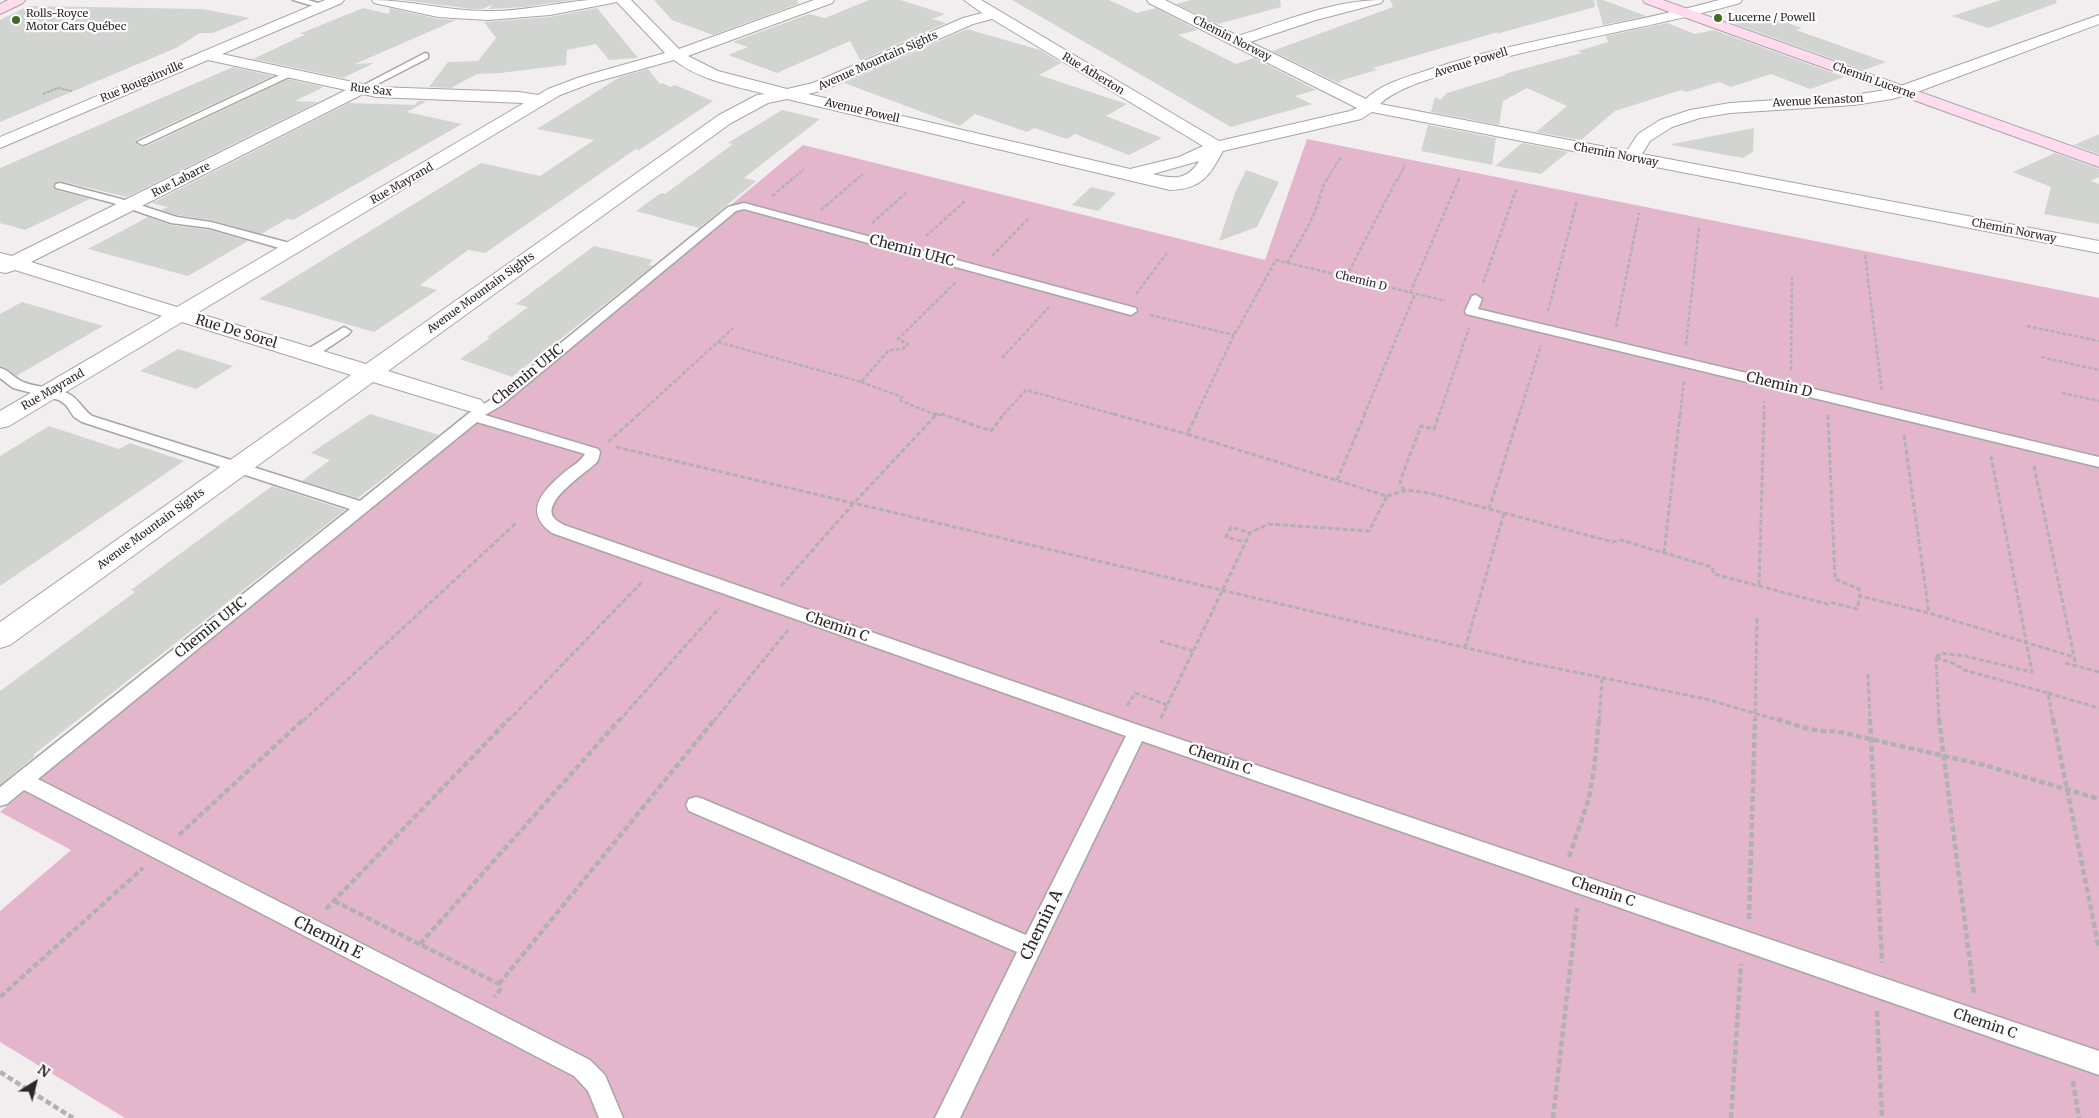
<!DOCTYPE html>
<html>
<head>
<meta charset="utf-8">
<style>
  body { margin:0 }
  #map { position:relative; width:2099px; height:1118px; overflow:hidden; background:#f2eef0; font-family:Merriweather,serif }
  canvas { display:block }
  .north { position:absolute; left:10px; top:1058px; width:50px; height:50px; -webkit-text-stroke:4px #fffcfd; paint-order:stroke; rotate:36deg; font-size:14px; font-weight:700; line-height:20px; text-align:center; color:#2a2829 }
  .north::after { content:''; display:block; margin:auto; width:18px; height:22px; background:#2a2829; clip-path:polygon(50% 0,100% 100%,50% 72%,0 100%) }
</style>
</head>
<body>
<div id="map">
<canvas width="2099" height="1118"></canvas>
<div class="north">N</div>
</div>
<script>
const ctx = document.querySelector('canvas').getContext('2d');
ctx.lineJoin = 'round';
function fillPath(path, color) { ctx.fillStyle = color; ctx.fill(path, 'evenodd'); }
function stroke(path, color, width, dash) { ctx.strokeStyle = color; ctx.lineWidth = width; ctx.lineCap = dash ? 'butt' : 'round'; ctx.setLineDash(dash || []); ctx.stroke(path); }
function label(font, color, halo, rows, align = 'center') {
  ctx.font = font + ' Merriweather,serif'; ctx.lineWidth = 4.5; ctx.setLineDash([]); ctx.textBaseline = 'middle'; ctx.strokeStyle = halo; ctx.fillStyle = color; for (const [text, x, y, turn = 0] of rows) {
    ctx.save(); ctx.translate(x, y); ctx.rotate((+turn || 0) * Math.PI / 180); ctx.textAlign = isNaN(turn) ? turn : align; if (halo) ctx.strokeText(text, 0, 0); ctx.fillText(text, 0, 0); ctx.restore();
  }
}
fillPath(new Path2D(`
  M1307,139L2099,298V1118H125L0,1042V911L71,850L0,812L803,145L1265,260Z`), '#e4b6cc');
fillPath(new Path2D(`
  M402,0H572L525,7L489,9L493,4L482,9H472Z
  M654,0H797L798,4L713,35L672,20Z
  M869,0H900L945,14L932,19L946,23L859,61L860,60L850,41L777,73L728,55L748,47L733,42L809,14L825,18Z
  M1012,0H1109L1137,13L1156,8L1198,30L1178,35L1236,64L1254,58L1316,90L1295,96L1312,104L1231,127Z
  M1191,0H1280L1281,7L1218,24L1176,4Z
  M1390,0H1594L1595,7L1496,34L1498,32L1373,68L1377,70L1339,81L1343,82L1338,83L1272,51L1393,7Z
  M1596,0H1603L1646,16L1603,25Z
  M2001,0H2056L2057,3L1988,28L1952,16Z
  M28,6L202,9L250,18L213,33H200L176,48L0,122V20Z
  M363,8L389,14L390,8L438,19L456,20L355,64L374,63L343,78L253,59L306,34H299Z
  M597,8L638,58L609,60L596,44L567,50L566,65L500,73L477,74L451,88L429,87L448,62L478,61L496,38L484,22L550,17Z
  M1766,15L1802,28L1796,30L1886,62L1864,70L1735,24Z
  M1667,23L1695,34L1714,30L1844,77L1810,89L1771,74L1731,87L1719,82L1687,92L1681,90L1615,111L1581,140L1536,132L1567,106L1527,88L1503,101L1499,125L1431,112L1435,97L1440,100L1447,93L1506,75L1504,74L1582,53L1578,51L1608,42L1606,36Z
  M967,29L1040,50L1061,63L1039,75L1127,104L1106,116L1162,138L1129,155L1075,134L1067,139L1034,128L1027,132L975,114L960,126L844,83Z
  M233,67L273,76L136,140L135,143L141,147L147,146L288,79L324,87L295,101L318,102L127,197L60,181L53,185L56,190L90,199L25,230L0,223V168Z
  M648,69L660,84L663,83L670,87L675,85L713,101L639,150L636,149L485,253L468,250L420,285L437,290L374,332L259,299L481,163L540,176L594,140L537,129L620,77Z
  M418,101H427L407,112L462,124L293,220L287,219L261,234L211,220L177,215L161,210L168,207L152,203L349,103L415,105Z
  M782,110L820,119L744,178L756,181L699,228L636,211L661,193L665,194L733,144L728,143Z
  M1428,125L1496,138L1492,165L1421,151Z
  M1754,128L1753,152L1743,158L1672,145V144Z
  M2099,134V154L2074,145Z
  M1522,143L1568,152L1541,174L1495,166Z
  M2055,153L2099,169V177L2091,181L2099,184V224L2044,214L2051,187L2013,172Z
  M1246,170L1279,182L1257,227L1219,241L1235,193Z
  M1091,187L1116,193L1098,211L1072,205Z
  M148,217L170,225L210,230L248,241L188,276L88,249Z
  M594,246L653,260L648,265L653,266L512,377L460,359L490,338L487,337L528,307L516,304Z
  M22,302L56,312L103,326L16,376L0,366V314Z
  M178,349L233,366L196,389L140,371Z
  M370,414L439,435L358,498L302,481L330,460L311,453Z
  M49,426L119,449L130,443L184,461L0,586V456Z
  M272,486L345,510L33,755L35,756L0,785V691L135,592L131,590Z`), '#d2d4d1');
const service = new Path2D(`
  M293,0H308L328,6L324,9Z
  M425,53L428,54V58L364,91H358L356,89Z
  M288,71L293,74L291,76L146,144L142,145L137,142Z
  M60,183L121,199L177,217L211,222L297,245L299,248L293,252L210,228L171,223L113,203L56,188L55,186L56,184Z
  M744,203L1136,308L1137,311L1131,315L755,212L744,209L736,211L502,405L485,415L598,449L600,452C599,456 599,460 596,463C586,473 541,501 554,518C556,521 561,523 564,525L1144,727L2099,1051V1075L1142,741L960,1118H935L1017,952L689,811L686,805L689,799L696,797L703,799L1026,935L1126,736L552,533C521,510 545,489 567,470C573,466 581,461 585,454L477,422L38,779L590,1060L605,1075L623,1118H599L588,1091L574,1076L24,790L7,804L0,806V787L350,509L82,422L74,417L66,405L59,400L13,388L0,378V368C9,370 15,379 23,382C38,388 56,387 69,394C79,399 83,410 92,416L360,501L469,413L492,399L728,207Z
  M1476,295L1482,299L1478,309L2099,457V467L1466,314L1465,311L1472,296Z
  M344,327L351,331L349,334L313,358H303L301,355L303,352Z`);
const minor = new Path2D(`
  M325,0H344L342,3L222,54L376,87L519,92L538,95L548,89L580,77L665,53L617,2L550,15L488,20L438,17L374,3L372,0C410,0 447,11 486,11C521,12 554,3 589,0C603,0 617,0 631,0L679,49L814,0H834L832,3L688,56L718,71L787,89L813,83L963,18L982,13L964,0H981L1219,141L1350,111L1357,108L1149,3L1147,0H1165L1238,36C1285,21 1333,0 1383,0L1381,3L1316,20L1250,42L1366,99C1382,83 1410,76 1431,69C1525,38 1624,26 1719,0H1742L1740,3C1644,30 1544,43 1449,73C1427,80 1397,88 1380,104L1627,151L1638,134L1660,120L1690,110L1730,103L1854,95L1892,89L2099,15V24L1920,91L1892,99L1854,105L1730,113L1700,118L1672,127L1650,141L1642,154L2099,241V253L1372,112L1361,119L1223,151C1209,176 1202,189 1170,190L787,99L768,103L731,123L388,371L481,400L485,405L481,410L473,412L465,410L373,382L10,645L0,648V622L351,375L182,322L9,426L0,428V411L162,316L15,270L6,273L0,272V253L12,256L346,90L208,60L0,148V137ZM992,19L1203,146L1179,157L1130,169L808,94L824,90L973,24ZM674,60C700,80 734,86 765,94L757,95L719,115L366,364L197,313L560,95L592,83ZM363,94L376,97L524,103L177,307L31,262ZM1199,161C1187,181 1173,179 1153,174Z`);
const secondary = new Path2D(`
  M8,0H25L23,3L0,14V4Z
  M1643,0H1663L2099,156V167L1645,3Z`);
stroke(service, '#a8a4a6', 3);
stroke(minor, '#a8a4a6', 2);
stroke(secondary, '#a8a4a6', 2);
stroke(new Path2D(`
  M43,94L58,88L72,91
  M790,181L804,169
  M855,181L863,174
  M1326,181L1341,157
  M1397,181L1405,165
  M1458,181L1460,177`), '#b3b0b1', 2, [3, 1]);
stroke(new Path2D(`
  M772,196L792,179
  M821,210L857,179
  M872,223L907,192
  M926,236L965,201
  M1865,255L1882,392
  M992,256L1030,217
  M1287,263C1298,244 1310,226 1317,206C1321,196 1321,188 1327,179
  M1346,277L1397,179
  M1483,283L1516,190
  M1410,293L1459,179
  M1136,294L1167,253
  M1548,311L1577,201
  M1150,315L1234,335
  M2027,326L2099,341
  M1616,327L1639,213
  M718,342L861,382L889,350L903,349L908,344L898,339L956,282
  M1686,345L1699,227
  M2041,357L2099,370
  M1002,358L1049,307
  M1791,370L1792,277
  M861,382L902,397L899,400L936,415H945
  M2062,393L2099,401
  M638,415L733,328
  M1003,415L1026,390L1117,415
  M1196,415L1234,335L1276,260L1446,301
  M1364,415L1415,294
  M1439,415L1469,328
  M1519,415L1541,345
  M1680,415L1684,380
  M1764,415V401`), '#b3b0b1', 2.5, [4, 2]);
stroke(new Path2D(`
  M933,414H942L991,431L1004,414
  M1113,414L1187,434
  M1197,414L1187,434L1387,496L1369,531L1268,524L1250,533
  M1828,415L1835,579L1859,589L1860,596
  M1904,435L1929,613
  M608,442L639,414
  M616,447L1526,662L1706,699L1781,721
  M2034,466L2076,666
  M1337,480L1365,414
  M1404,491L1400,481L1421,426L1434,429L1439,414
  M1387,496L1407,490L1429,493L1613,542L1621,540L1712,567L1714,574L1827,604L1833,603L1857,609L1860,596L1929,613L2074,657
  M1489,509L1519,414
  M1664,553L1680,414
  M1759,585L1764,414
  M781,586L853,504L936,415
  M1160,641L1193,651
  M1465,648L1504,513
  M1936,657L1955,664L1964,670L2048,693L2053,721
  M1936,657L1939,721
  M1936,657L1941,653L1965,656L2032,672L1991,456
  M2065,663L2099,672
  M1868,674L1870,721
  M2048,693L2099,708
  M1127,706L1135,693L1167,705
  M1161,718L1250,533L1231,527L1226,537L1245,542
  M303,721L516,523
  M508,721L643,581
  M619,721L719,608
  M714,721L788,630
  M1599,721L1602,679
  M1755,721L1757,616`), '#b3b0b1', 3, [5, 2.5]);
stroke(new Path2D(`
  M1777,719C1796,725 1815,733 1835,731L1984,765L2099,799
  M1870,719L1882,963
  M1939,719L1974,994
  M2053,719L2099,949
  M179,835L304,719
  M1569,857L1589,798L1594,769L1599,719
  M334,901L499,984L500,990L494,997
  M326,909L509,719
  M1749,919L1755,719
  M420,944L620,719
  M499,984L715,719
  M0,997L143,868
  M1877,1011L1882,1118
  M0,1072L73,1118
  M2073,1081L2079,1118
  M1553,1118L1577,908
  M1731,1118L1741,964`), '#b3b0b1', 4.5, [6, 3]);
fillPath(service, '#fff');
fillPath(minor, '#fff');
fillPath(secondary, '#fedbee');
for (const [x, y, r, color] of [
  [1718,18,5,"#436a25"],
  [16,20,5,"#436a25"]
]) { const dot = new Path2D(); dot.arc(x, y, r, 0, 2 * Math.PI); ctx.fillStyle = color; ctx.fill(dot); stroke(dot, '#fffcfd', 2); }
label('11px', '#2a2829', '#fffcfd', [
  ["Rolls-Royce",26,14],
  ["Motor Cars Québec",26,27],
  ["Lucerne / Powell",1728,18]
], 'left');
label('11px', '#2a2829', '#fffcfd', [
  ["Chemin Norway",1232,39,27],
  ["Avenue Mountain Sights",878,61,-24],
  ["Avenue Powell",1471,63,-17],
  ["Rue Atherton",1093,74,31],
  ["Chemin Lucerne",1874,81,20],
  ["Rue Bougainville",142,82,-23],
  ["Rue Sax",371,90,7],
  ["Avenue Kenaston",1818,101,-3],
  ["Avenue Powell",862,111,13],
  ["Chemin Norway",1616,155,11],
  ["Rue Labarre",181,180,-27],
  ["Rue Mayrand",402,184,-30],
  ["Chemin Norway",2014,231,11],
  ["Chemin D",1361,281,14],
  ["Avenue Mountain Sights",481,293,-36],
  ["Rue Mayrand",53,390,-30],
  ["Avenue Mountain Sights",151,529,-36]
]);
label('14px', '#2a2829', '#fffcfd', [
  ["Chemin UHC",912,251,15],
  ["Rue De Sorel",236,332,17],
  ["Chemin UHC",528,375,-39],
  ["Chemin D",1779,385,14],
  ["Chemin C",837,627,19],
  ["Chemin UHC",211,628,-39],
  ["Chemin C",1220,760,19],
  ["Chemin C",1603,892,19],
  ["Chemin C",1985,1024,19]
]);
label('16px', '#2a2829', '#fffcfd', [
  ["Chemin A",1042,925,-64],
  ["Chemin E",328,938,27]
]);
</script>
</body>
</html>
